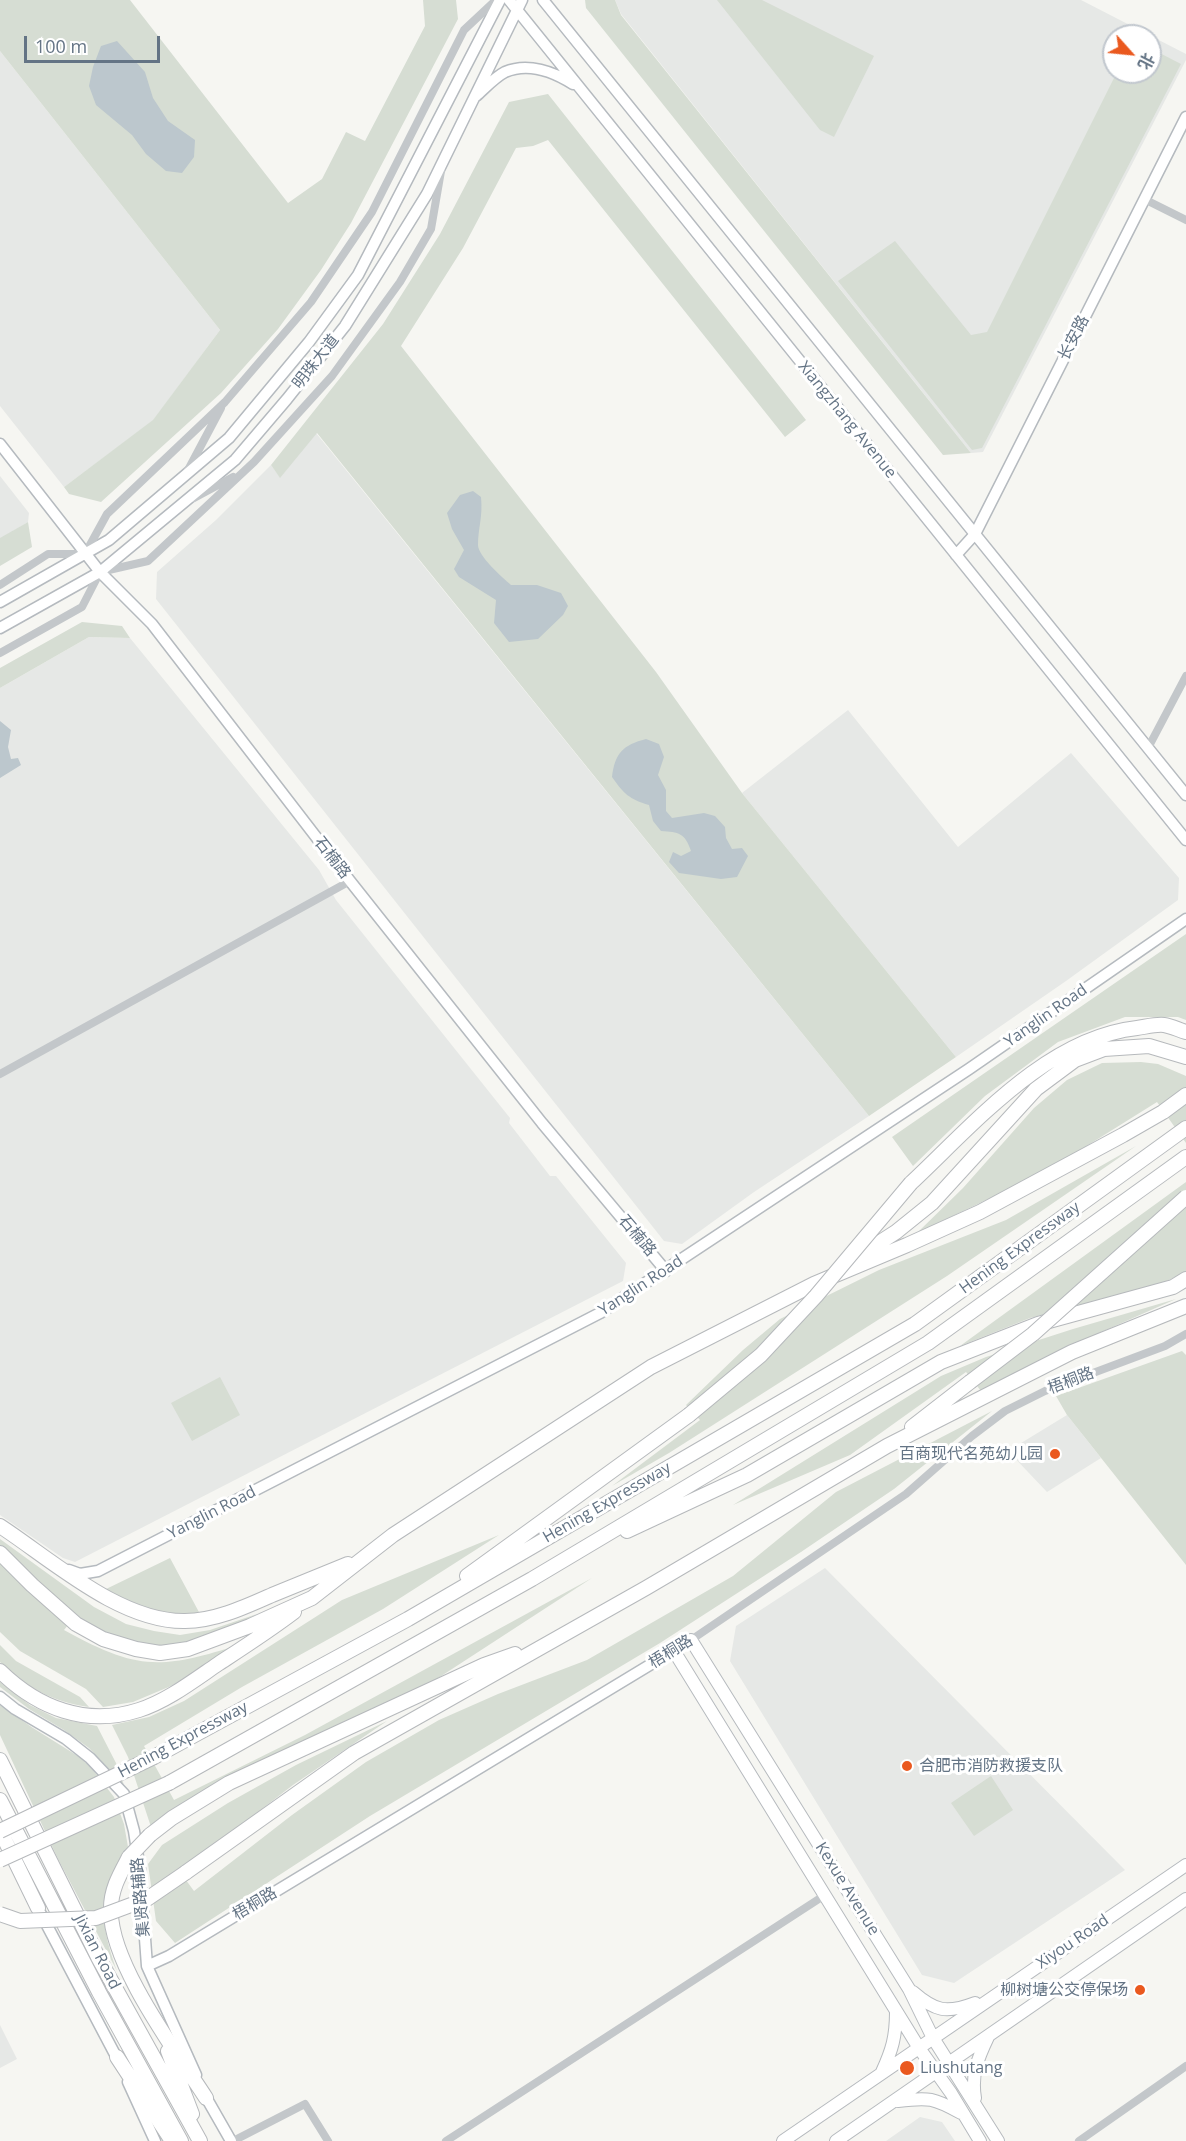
<!DOCTYPE html>
<html>
<head>
<meta charset="utf-8">
<style>
  body { margin:0 }
  #map { position:relative; width:1186px; height:2141px; overflow:hidden; background:#f6f6f2; font-family:"Open Sans","Noto Sans SC",sans-serif }
  canvas { display:block }
  .north { position:absolute; left:1102px; top:24px; width:60px; height:60px; box-sizing:border-box; background:#fff; border:2px solid #c1c7ce; border-radius:50%; rotate:117deg; font-size:16px; font-weight:700; line-height:24px; text-align:center; color:#647485 }
  .north::after { content:''; display:block; margin:auto; width:21px; height:27px; background:#ea591f; clip-path:polygon(50% 0,100% 100%,50% 72%,0 100%) }
  .scale { position:absolute; left:24px; top:36px; width:136px; height:27px; box-sizing:border-box; border:3px solid #647485; border-top:0; padding-left:8px; font-size:18px; line-height:21px; white-space:nowrap; color:#647485; -webkit-text-stroke:4px #fff; paint-order:stroke }
</style>
</head>
<body>
<div id="map">
<canvas width="1186" height="2141"></canvas>
<div class="north">北</div>
<div class="scale">100 m</div>
</div>
<script>
const ctx = document.querySelector('canvas').getContext('2d');
ctx.lineJoin = 'round';
function fillPath(path, color) { ctx.fillStyle = color; ctx.fill(path, 'evenodd'); }
function stroke(path, color, width, dash) { ctx.strokeStyle = color; ctx.lineWidth = width; ctx.lineCap = dash ? 'butt' : 'round'; ctx.setLineDash(dash || []); ctx.stroke(path); }
function label(font, color, halo, rows, align = 'center') {
  ctx.font = font + ' "Open Sans","Noto Sans SC",sans-serif'; ctx.lineWidth = 6; ctx.setLineDash([]); ctx.textBaseline = 'middle'; ctx.strokeStyle = halo; ctx.fillStyle = color; for (const [text, x, y, turn = 0] of rows) {
    ctx.save(); ctx.translate(x, y); ctx.rotate((+turn || 0) * Math.PI / 180); ctx.textAlign = isNaN(turn) ? turn : align; if (halo) ctx.strokeText(text, 0, 0); ctx.fillText(text, 0, 0); ctx.restore();
  }
}
fillPath(new Path2D(`
  M615,0H1081L1186,54V60L983,452L971,453L621,14ZM1114,36H1150V72H1114Z
  M0,51L220,330L153,421L64,487L0,406Z
  M316,433L869,1116L754,1192L682,1244L664,1241L156,599L157,572L216,520L271,465L280,477Z
  M0,476L29,513L28,522L0,539Z
  M89,637L130,638L319,870L336,900L510,1118L509,1123L550,1176H556L626,1263L623,1281L75,1562L63,1558L0,1515V688Z
  M848,710L958,847L1071,753L1179,878L1178,900L1066,981L956,1057L742,793Z
  M1067,1415L1101,1458L1047,1492L1008,1451Z
  M825,1568L1125,1870L954,1983L922,1975L730,1661L736,1626Z
  M0,2025L17,2059L0,2068Z
  M920,2117L942,2122L955,2141H886Z`), '#e6e8e6');
fillPath(new Path2D(`
  M0,0H130L288,203L322,179L346,132L365,141L425,26L423,0H456L458,19L351,223L321,270L278,329L221,393L101,502L69,494L64,487L153,420L220,330L0,51Z
  M585,0H615L621,15L971,453L943,455L586,8Z
  M717,0H762L874,56L834,137L820,130Z
  M1150,48L1181,64L982,448L972,450L838,281L895,241L971,335L987,332L1117,72H1150Z
  M548,94L806,420L785,437L548,140L533,146L516,148L463,248L401,346L656,672L742,793L956,1057L869,1116L317,433L280,478L271,465L383,324L440,234L509,102Z
  M28,522L32,547L0,566V538Z
  M82,622L122,626L130,638L89,637L0,688V668Z
  M1186,934V1020L1178,1017H1125L1058,1042L985,1096L913,1166L892,1137Z
  M1141,1062L1158,1064L1186,1076V1143L1157,1102L1045,1172L917,1233L963,1188L1034,1108L1067,1080L1102,1063Z
  M1136,1146L947,1276L669,1453L612,1486L700,1420L686,1405L743,1350L780,1319L879,1270L1006,1220Z
  M1186,1182V1272L1160,1284L1030,1318L960,1346Z
  M1176,1299L1081,1341L981,1391L966,1372L850,1455L733,1505L941,1376L986,1357L1073,1329Z
  M1182,1351L1186,1355V1565L1067,1415L1056,1396Z
  M220,1377L240,1415L192,1441L171,1403Z
  M992,1411L894,1489L801,1552L660,1643L370,1816L175,1943L156,1921L148,1864L162,1845L228,1803L296,1765L387,1721L293,1785L180,1872L194,1891L292,1815L366,1762L439,1720L498,1694L587,1660L733,1576L836,1492Z
  M499,1535L383,1609L242,1687L144,1746L174,1800L305,1735L592,1578L432,1682L151,1827L128,1757L112,1725L149,1717L184,1701L342,1600Z
  M0,1539L94,1607L126,1624L154,1631L180,1635L210,1630L257,1614L207,1639L177,1647H149L99,1632L75,1616L64,1630C136,1670 161,1670 238,1645L171,1686L133,1702L103,1707L86,1689L20,1651L0,1632Z
  M170,1558L200,1614C164,1618 135,1604 104,1590Z
  M0,1645L16,1661L80,1697L89,1707C54,1702 24,1687 0,1662Z
  M0,1682L30,1705L56,1718L97,1726L116,1763L124,1785L89,1748L64,1730L29,1709L0,1687Z
  M0,1705L33,1728L81,1758L93,1770L114,1797L124,1824L128,1847C123,1857 116,1866 111,1876C97,1907 106,1941 117,1971L58,1859L0,1735Z
  M991,1776L1013,1810L974,1836L951,1803Z`), '#d6ddd3');
fillPath(new Path2D(`
  M117,41L145,72L153,98L168,121L195,140L194,157L182,173L166,171L146,154L132,135L96,105L89,86L93,67L101,46Z
  M473,491L481,497C483,517 478,528 478,545C478,556 502,577 511,585H537L561,593L568,606L563,615L538,639L509,642L494,623L496,600L459,577L454,569L464,550L452,529L447,513L460,495Z
  M0,721L11,730L8,747L11,759L18,758L21,765L0,778Z
  M646,739L659,744L664,757L658,775L666,790V811L672,818L704,813L715,816L725,827L726,838L732,849L742,848L748,856L737,877L721,879L679,873L669,862L673,852L681,856L691,851C685,833 679,832 661,831L653,821L649,805C629,799 624,794 612,777C615,753 623,745 646,739Z`), '#bcc7cd');
const secondary = new Path2D(`
  M509,0L1186,840
  M543,0L1186,795
  M476,96C484,89 495,77 505,72C528,62 554,72 573,84
  M0,444L100,572L152,624L350,881L542,1123L666,1271
  M956,555L975,534L1186,117
  M0,602L109,540L229,438L309,342L358,275L500,0
  M0,628L100,572L235,460L287,399L345,326L427,194L522,0
  M69,1570L80,1574L98,1571L600,1313L969,1069L1186,919
  M0,1697L15,1709L66,1739L90,1758L124,1794L134,1831L140,1870L147,1966L196,2075
  M41,1914L119,2062
  M147,1966L169,1956L691,1640
  M128,2082L155,2141
  M203,2092L231,2141`);
const primary = new Path2D(`
  M691,1640L909,1989L933,2038L998,2141
  M674,1651L919,2048L951,2093L980,2141
  M913,1992C935,2011 946,2014 975,2003
  M882,2072C892,2050 896,2037 896,2012
  M975,2098C971,2074 978,2058 988,2037
  M898,2101C929,2097 934,2098 961,2113
  M783,2141L1186,1865
  M836,2141L1186,1899`);
const highway = new Path2D(`
  M911,1183C974,1124 1047,1038 1137,1028C1145,1027 1156,1024 1164,1025C1171,1026 1179,1030 1186,1032
  M846,1264L896,1232L932,1203L1036,1089L1075,1060L1104,1049L1149,1046L1186,1057
  M912,1427L970,1382
  M0,1526C52,1560 120,1622 185,1621C215,1621 245,1607 272,1595C297,1585 323,1574 348,1564
  M627,1531L747,1475L941,1362L1038,1324L1173,1287L1186,1279
  M0,1553L32,1585L76,1624L103,1639L136,1649L160,1653L188,1649L250,1626L312,1598L393,1535L651,1367L814,1284L907,1245L980,1212L1123,1135L1163,1112L1186,1095
  M467,1576L689,1415
  M0,1671C38,1708 86,1727 139,1710C167,1701 193,1681 218,1664C244,1647 269,1631 294,1612
  M154,1757L408,1619L915,1324L1186,1128
  M0,1760L98,1957L200,2141
  M169,1783L532,1579L928,1343L1186,1157
  M0,1800L99,1992L181,2141
  M0,1830L38,1908
  M150,1835L172,1818L229,1783L484,1665L515,1654
  M129,1857C120,1874 111,1889 111,1908C108,1961 177,2053 206,2098
  M185,1873L354,1753L646,1588L887,1446L1072,1352L1186,1306
  M168,2051L192,2114
  M117,2057L172,2141`);
stroke(secondary, '#b5babf', 13);
stroke(primary, '#b6babe', 14);
stroke(highway, '#b6b9bc', 16);
stroke(new Path2D(`
  M1144,199L1186,220
  M187,472L221,408
  M194,498L233,477
  M0,585L48,554H85L107,514L225,402L311,302L372,212L464,30L496,0
  M0,653L82,607L100,572L148,561L254,462L332,376L400,282L431,229L441,171
  M1148,748L1186,676
  M0,1074L350,881
  M691,1640L906,1494L972,1436L1005,1411L1045,1391L1165,1346L1186,1334
  M233,2141L305,2104L328,2141
  M446,2141L825,1895
  M1079,2141L1186,2066`), '#c3c7ca', 8);
stroke(secondary, '#fff', 10);
stroke(primary, '#fff', 12);
stroke(highway, '#fff', 14);
const highwayBridge = new Path2D(`
  M970,1382L1033,1334L1186,1197
  M689,1415L761,1355L816,1296L911,1183
  M0,1831L154,1757
  M129,1857L150,1835
  M0,1860L169,1783
  M0,1914L20,1921L96,1918L147,1899L185,1873`);
stroke(highwayBridge, '#b6b9bc', 16, []);
stroke(highwayBridge, '#fff', 14);
for (const [x, y, r, color] of [
  [1055,1454,6,"#ea591f"],
  [907,1766,6,"#ea591f"],
  [1140,1990,6,"#ea591f"],
  [907,2068,8,"#ea591f"]
]) { const dot = new Path2D(); dot.arc(x, y, r, 0, 2 * Math.PI); ctx.fillStyle = color; ctx.fill(dot); stroke(dot, '#fff', 2); }
label('16px', '#647485', '#fff', [
  ["长安路",1074,338,-63],
  ["明珠大道",316,362,-52],
  ["Xiangzhang Avenue",847,420,51],
  ["石楠路",332,858,52],
  ["Yanglin Road",1046,1016,-35],
  ["石楠路",637,1236,50],
  ["Hening Expressway",1020,1248,-36],
  ["Yanglin Road",641,1286,-33],
  ["梧桐路",1071,1381,-21],
  ["Hening Expressway",607,1503,-30],
  ["Yanglin Road",212,1513,-27],
  ["梧桐路",671,1652,-32],
  ["Hening Expressway",183,1740,-28],
  ["Kexue Avenue",847,1889,58],
  ["集贤路辅路",141,1897,-95],
  ["梧桐路",255,1904,-31],
  ["Xiyou Road",1073,1942,-34],
  ["Jixian Road",97,1952,63]
]);
label('16px', '#647485', '#fff', [
  ["百商现代名苑幼儿园",1043,1454],
  ["合肥市消防救援支队",919,1766,"left"],
  ["柳树塘公交停保场",1128,1990],
  ["Liushutang",920,2068,"left"]
], 'right');
</script>
</body>
</html>
